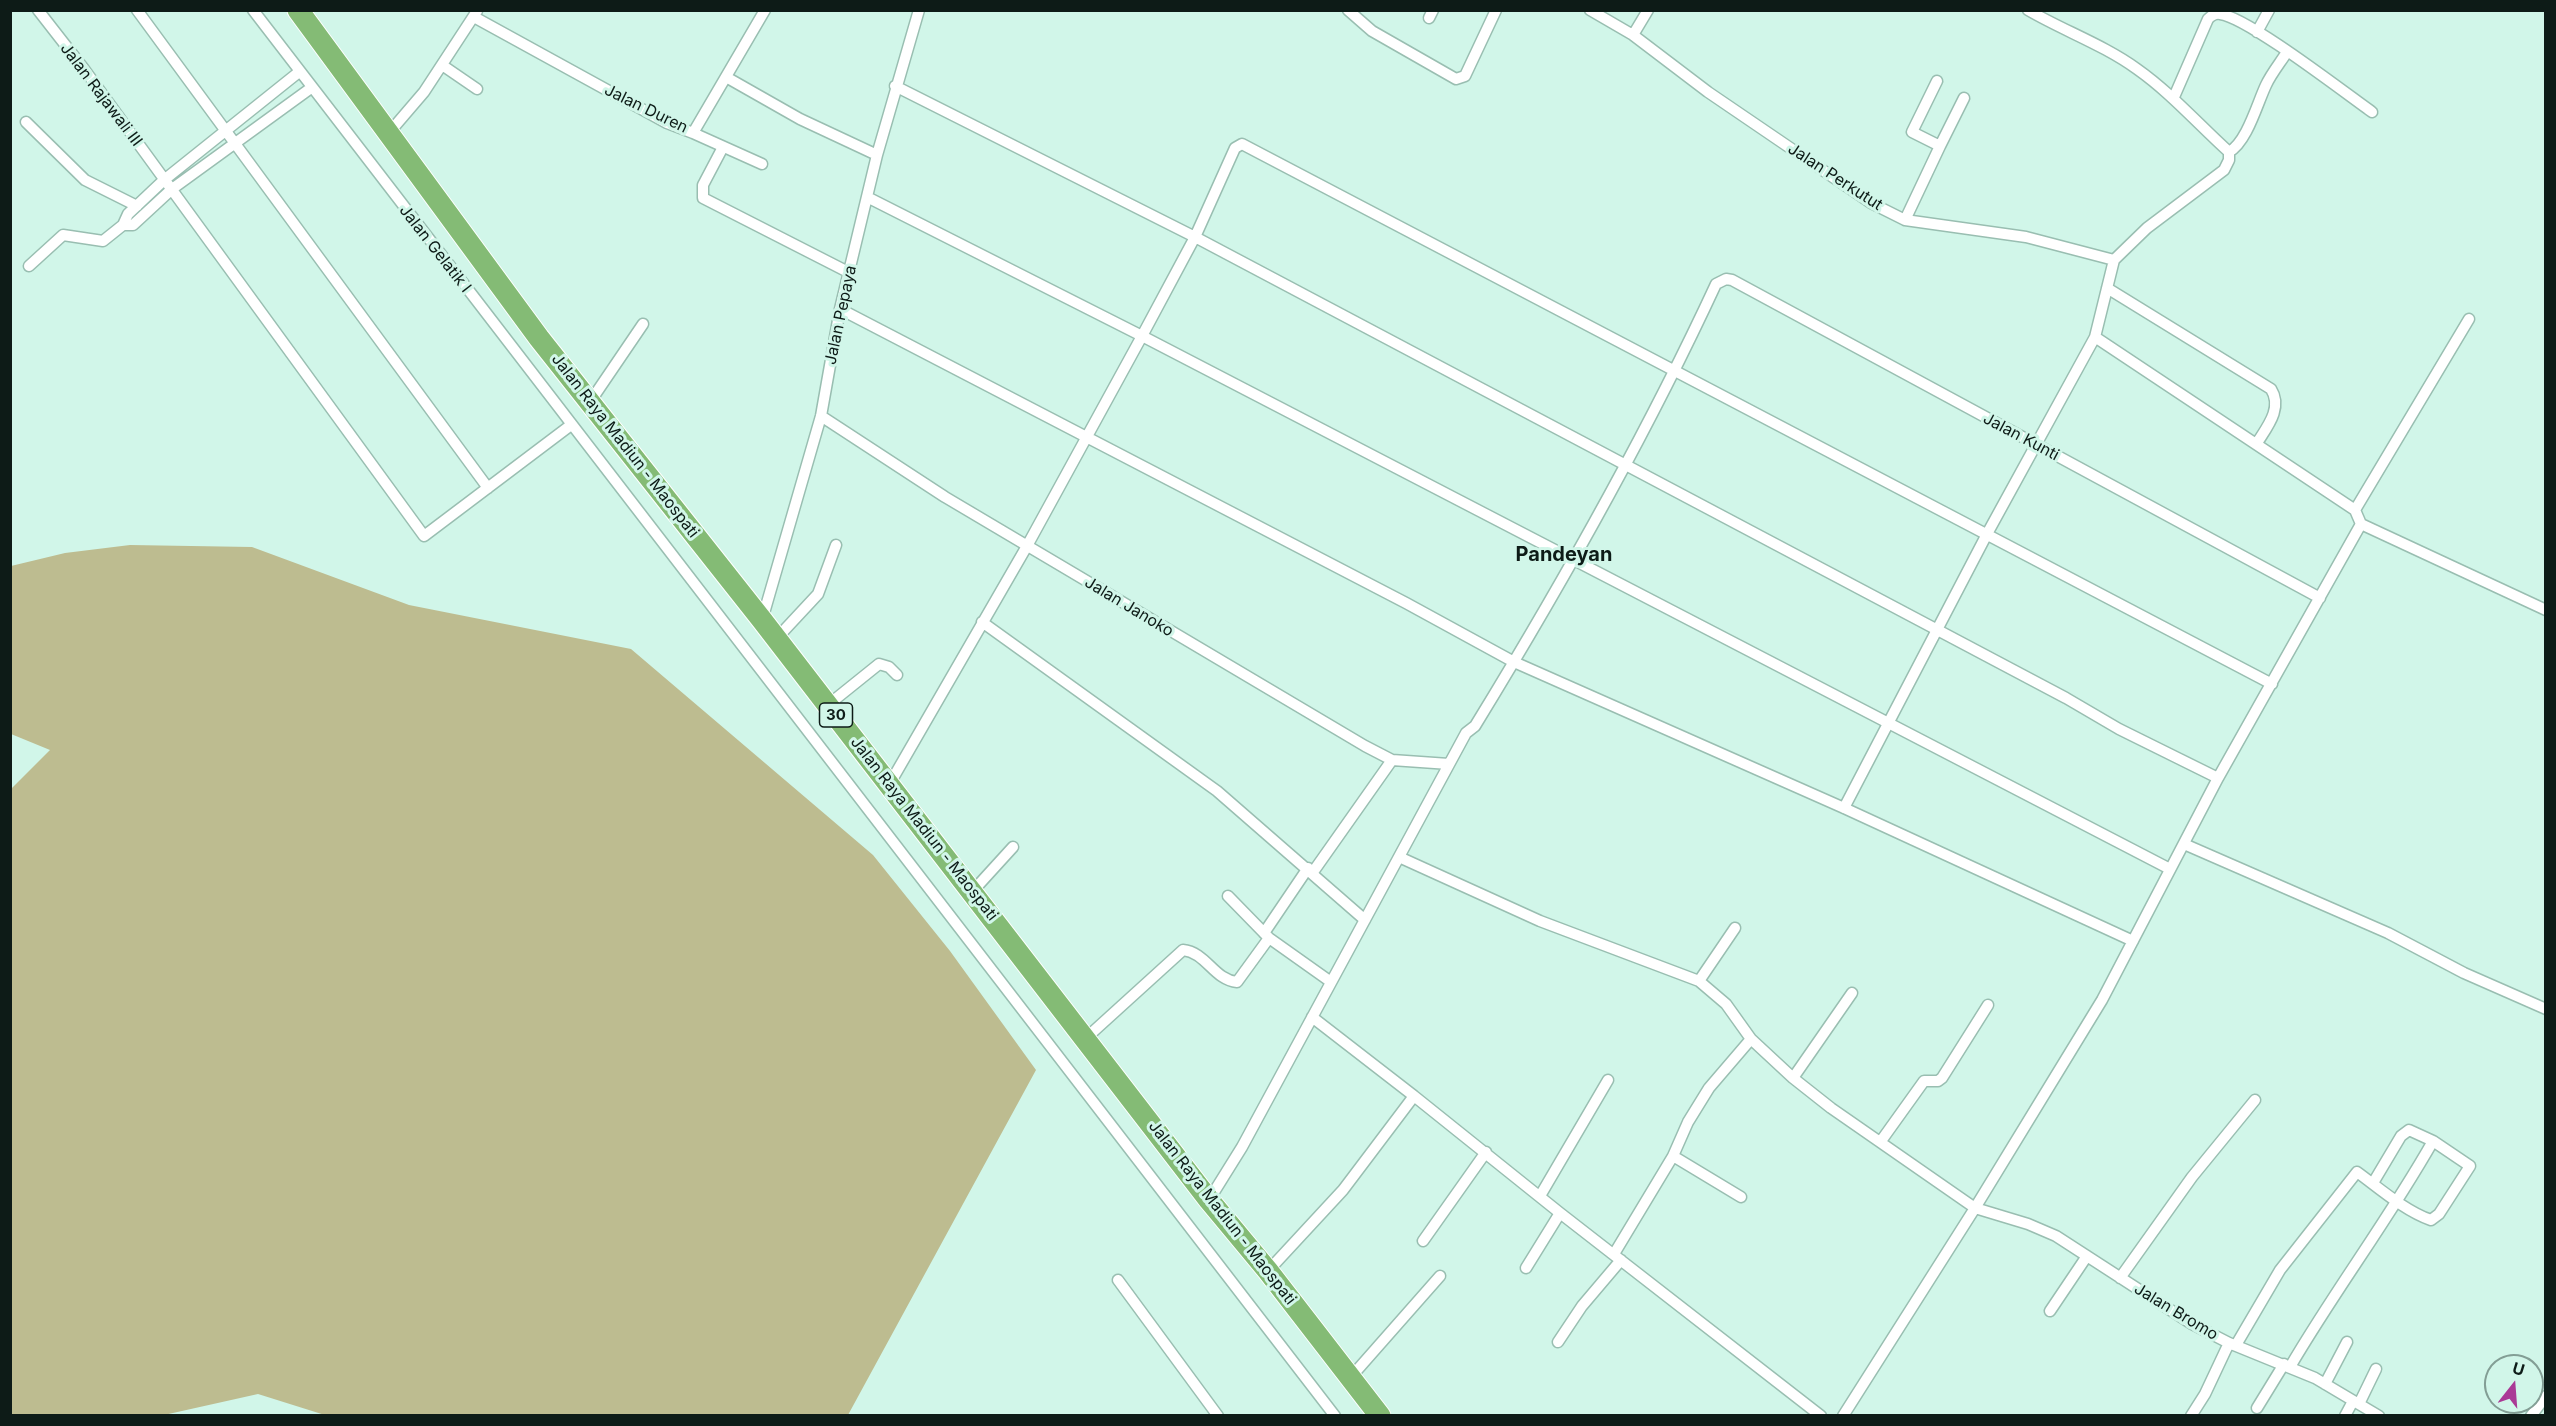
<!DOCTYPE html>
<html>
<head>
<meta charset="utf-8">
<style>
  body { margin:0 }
  #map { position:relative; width:2556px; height:1426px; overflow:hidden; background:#d1f6e9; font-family:Inter,sans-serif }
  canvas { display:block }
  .frame { position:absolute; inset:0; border:12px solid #0d1b17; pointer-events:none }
  .north { position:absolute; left:2484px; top:1354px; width:60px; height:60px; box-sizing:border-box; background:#d1f6e9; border:2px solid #839e95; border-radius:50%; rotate:17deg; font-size:16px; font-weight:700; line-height:24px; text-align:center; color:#0d1b17 }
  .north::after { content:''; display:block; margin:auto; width:21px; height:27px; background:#aa3a96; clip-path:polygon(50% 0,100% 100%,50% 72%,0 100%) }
</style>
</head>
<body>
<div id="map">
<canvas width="2556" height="1426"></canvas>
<div class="frame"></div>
<div class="north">U</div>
</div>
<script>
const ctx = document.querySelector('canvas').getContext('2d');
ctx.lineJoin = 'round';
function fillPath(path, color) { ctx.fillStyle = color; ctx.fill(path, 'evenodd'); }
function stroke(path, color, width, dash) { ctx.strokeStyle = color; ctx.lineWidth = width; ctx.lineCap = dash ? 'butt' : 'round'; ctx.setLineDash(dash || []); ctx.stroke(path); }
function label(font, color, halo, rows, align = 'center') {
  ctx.font = font + ' Inter,sans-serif'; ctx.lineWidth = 6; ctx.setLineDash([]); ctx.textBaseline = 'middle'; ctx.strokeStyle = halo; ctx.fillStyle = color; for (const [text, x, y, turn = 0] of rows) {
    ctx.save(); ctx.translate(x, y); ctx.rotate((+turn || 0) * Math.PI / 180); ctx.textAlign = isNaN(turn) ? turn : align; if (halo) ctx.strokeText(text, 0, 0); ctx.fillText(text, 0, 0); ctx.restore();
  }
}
fillPath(new Path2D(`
  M130,545L252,547L409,605L631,649L873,855L950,951L1036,1070L848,1415L328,1416L258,1394L164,1415H11V789L50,750L11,734V566L65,553Z`), '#bdbc90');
const street = new Path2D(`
  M38,10L84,69L424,536L571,425
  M137,10L488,488
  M253,10L1335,1416
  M1348,10L1372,31L1456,79L1465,76L1496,10
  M1590,10L1633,35L1708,92L1871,203L1905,220L2026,237L2114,260
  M474,17L667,123L693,133L765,10
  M1429,18L1433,10
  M2257,32L2269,10
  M1633,35L1648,10
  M442,65L477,89
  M726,77L800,119L877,155
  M1937,81L1912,132L1940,146L1964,98
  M895,86L1195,237L2066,698L2119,729L2218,778
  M2174,97L2208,19C2212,15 2215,13 2220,14C2247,17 2345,93 2372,112
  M26,122L85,180L137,206
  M693,133L762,164
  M388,134L424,92L477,11
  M723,147L703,185V198L850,273
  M2229,152C2247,142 2257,104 2266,85C2271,74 2280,63 2287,52
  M867,197L1142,336L2170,869
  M1905,220L1940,146
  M123,225L128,214L164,180L299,72
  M29,266L63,235L103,241L123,225H133L172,189L311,88
  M2107,288L2271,389C2283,408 2267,427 2257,443
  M840,309L1406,603L1514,662L1844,808L2133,941
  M590,402L643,324
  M821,416L945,497L1365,746L1392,760L1449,764
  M2355,510L2469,319
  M2361,524L2546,610
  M762,620L821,416L840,309L877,155L919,10
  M982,622L1217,791L1365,920
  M777,638L818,594L836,545
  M828,705L879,664L889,667L897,675
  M889,785L1027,546L1142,336L1195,237L1235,148L1242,144L2272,684
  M1844,808L1987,534L2095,337L2114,260L2147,228L2224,170L2229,160V152C2198,124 2171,93 2137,69C2104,45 2064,31 2028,10
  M2184,844L2388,933L2464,973L2546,1009
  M1399,857L1540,921L1699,981L1726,1004L1751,1039L1793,1078L1831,1108L1975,1208L2028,1224L2056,1236L2192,1324L2229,1343L2315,1378L2379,1416
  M1313,872L1392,760
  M972,892L1013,847
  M1264,933L1308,868
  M1269,938L1331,982
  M1699,981L1735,928
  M1312,1017L1414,1096
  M1085,1039L1183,950C1206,952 1214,980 1237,982L1269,938L1228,896
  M1793,1078L1852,993
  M1881,1141L1924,1081H1938L1942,1078L1988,1005
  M1673,1156L1741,1197
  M1540,1196L1608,1080
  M1209,1200L1242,1147L1466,733L1475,726C1562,584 1646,435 1716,284L1726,279L1732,280L2320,598
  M1423,1241L1486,1152
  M1614,1254L1673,1156L1688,1122L1709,1088L1751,1039
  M1526,1268L1560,1213
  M1268,1271L1343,1190L1414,1096L1560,1213L1821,1416
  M2120,1278L2192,1177L2255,1100
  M1118,1280L1218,1416
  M2050,1311L2087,1256
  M1558,1342L1582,1306L1621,1260
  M2236,1345L2280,1270L2357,1172C2379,1188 2405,1211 2431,1220L2439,1214L2470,1166L2433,1141L2409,1130L2401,1136L2373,1183
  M2290,1367C2335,1290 2389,1219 2433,1141
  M1351,1377L1440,1276
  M2325,1384L2347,1342
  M2359,1404L2376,1369
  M2257,1408L2284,1364
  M1843,1416L1975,1208L2102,1000L2218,778L2361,524L2355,510L2095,337
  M2191,1416L2205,1394L2229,1343
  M2345,1416L2353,1401
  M2531,1416L2546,1396`);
const highway = new Path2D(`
  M298,10L539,338L762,620L1209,1200L1268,1271L1380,1416`);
stroke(street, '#99beb1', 13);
stroke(highway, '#fff', 23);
stroke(street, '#fff', 10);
stroke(highway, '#84bb75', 21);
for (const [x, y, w] of [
  [836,715,33]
]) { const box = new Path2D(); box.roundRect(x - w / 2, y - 12, w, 24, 4.5); ctx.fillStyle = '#d1f6e9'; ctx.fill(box); stroke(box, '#0d1b17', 1.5); }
label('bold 15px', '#0d1b17', null, [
  ["30",836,715]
]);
label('16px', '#0d1b17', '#d1f6e9', [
  ["Jalan Rajawali III",101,95,53],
  ["Jalan Duren",646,109,26],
  ["Jalan Perkutut",1835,177,33],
  ["Jalan Gelatik I",435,249,52],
  ["Jalan Pepaya",841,315,-78],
  ["Jalan Kunti",2021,437,28],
  ["Jalan Raya Madiun - Maospati",625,446,52],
  ["Jalan Janoko",1129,607,31],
  ["Jalan Raya Madiun - Maospati",924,829,52],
  ["Jalan Raya Madiun - Maospati",1222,1213,52],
  ["Jalan Bromo",2176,1312,31]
]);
label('bold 20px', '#0d1b17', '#d1f6e9', [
  ["Pandeyan",1564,555]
]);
</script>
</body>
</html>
